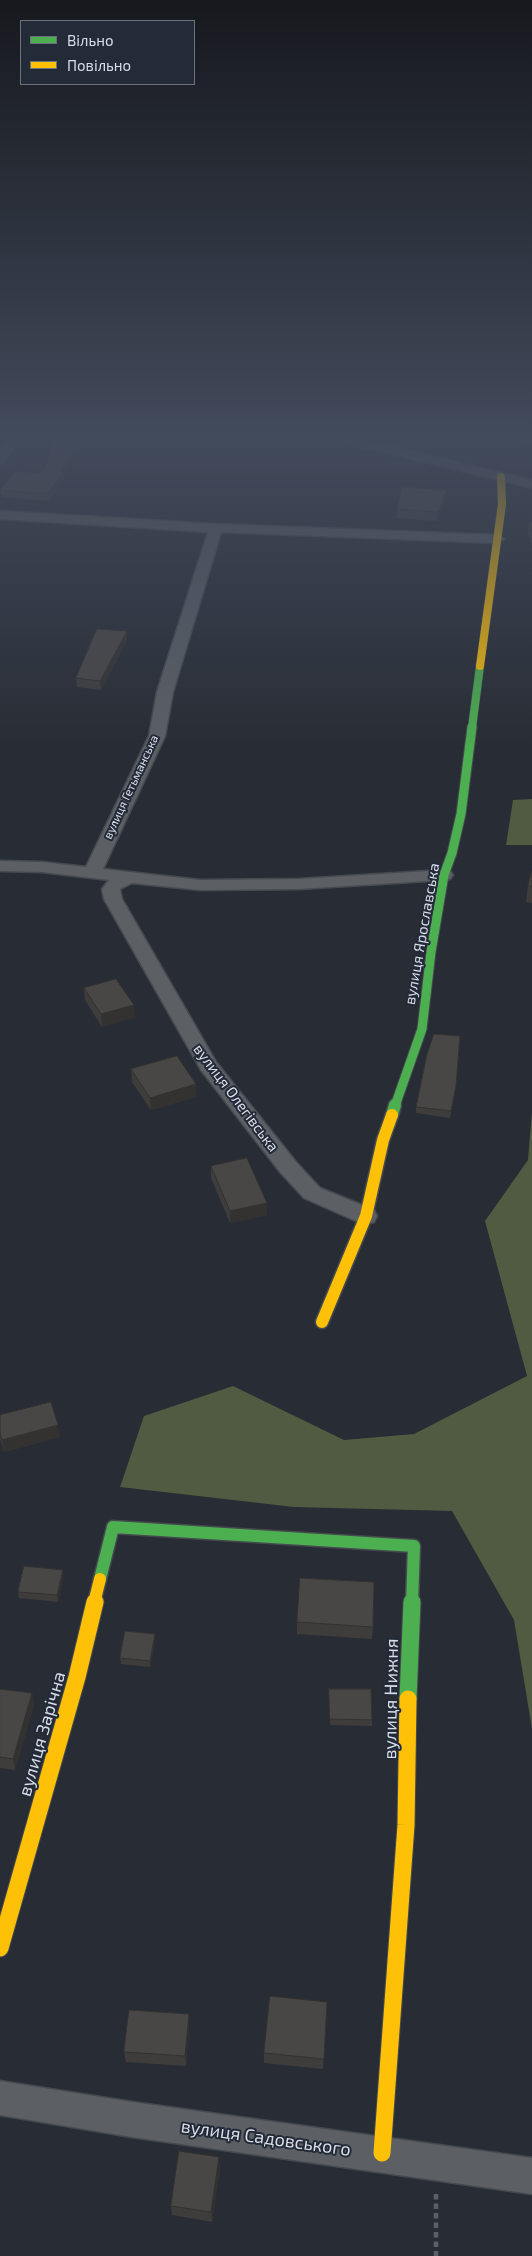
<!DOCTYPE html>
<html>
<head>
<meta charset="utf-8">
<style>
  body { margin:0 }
  #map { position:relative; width:532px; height:2256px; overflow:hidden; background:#282c34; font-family:"Exo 2",sans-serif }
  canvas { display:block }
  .legend { position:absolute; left:20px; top:20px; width:175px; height:65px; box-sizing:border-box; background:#232b39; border:1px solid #6b727e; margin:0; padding:6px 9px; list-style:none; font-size:15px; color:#d8dde6 }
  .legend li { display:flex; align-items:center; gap:10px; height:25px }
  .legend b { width:25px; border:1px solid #6b727e }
</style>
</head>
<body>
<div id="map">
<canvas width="532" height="2256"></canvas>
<ul class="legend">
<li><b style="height:6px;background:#4caf50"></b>Вільно</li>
<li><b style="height:6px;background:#ffc107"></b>Повільно</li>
</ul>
</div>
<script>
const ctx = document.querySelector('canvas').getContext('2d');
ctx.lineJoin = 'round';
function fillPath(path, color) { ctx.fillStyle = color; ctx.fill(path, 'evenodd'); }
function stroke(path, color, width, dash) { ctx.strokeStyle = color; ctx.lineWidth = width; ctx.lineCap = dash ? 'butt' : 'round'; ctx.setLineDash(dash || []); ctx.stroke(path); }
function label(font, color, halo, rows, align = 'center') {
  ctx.font = font + ' "Exo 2",sans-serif'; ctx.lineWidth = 4; ctx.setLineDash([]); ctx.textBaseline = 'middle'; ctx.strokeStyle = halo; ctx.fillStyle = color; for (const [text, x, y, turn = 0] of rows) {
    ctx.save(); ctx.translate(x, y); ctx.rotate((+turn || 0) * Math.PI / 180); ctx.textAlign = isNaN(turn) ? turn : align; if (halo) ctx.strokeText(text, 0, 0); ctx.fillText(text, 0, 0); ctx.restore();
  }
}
fillPath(new Path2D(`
  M532,799V845H506L513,800Z
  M532,1111V1729L514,1620L452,1511L294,1507L120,1487L144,1416L233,1386L344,1440L414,1434L527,1376L485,1221L528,1160Z`), '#505b41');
const street = new Path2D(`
  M6,440H18L4,462L0,463V449Z
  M343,440H364L532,480V488L345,443Z
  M522,440H532V444L524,443Z
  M0,511L216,524L497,535L504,539L497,543L221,532L173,692L165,736L103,869L200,880L299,879L444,870L450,871L453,875L450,879L444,880L299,889L200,890L132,883L120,889L122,899L216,1062L296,1162L320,1188L374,1210L377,1216L374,1222L366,1224L358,1222L304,1198L280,1172L201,1070L104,899L102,889L109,880L42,872L0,871V861L42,862L86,867L149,736L157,692L208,532L0,519Z
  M0,2081L132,2102L532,2158V2194L132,2137L0,2115Z`);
const fastFar3 = new Path2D(`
  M472,728L480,666`);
const fastFar2 = new Path2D(`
  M395,1106L422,1029L431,952L444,875L452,853L461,814L472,727`);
const fastFar1 = new Path2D(`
  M392,1115L395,1105
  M100,1579L113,1527L414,1546L412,1603`);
const fast = new Path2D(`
  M408,1699L412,1602`);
const slowFar2 = new Path2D(`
  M480,666L502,504L501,477`);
const slowFar1 = new Path2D(`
  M322,1322L366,1216L383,1140L392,1115
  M94,1603L100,1579`);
const slow = new Path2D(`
  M0,1948L77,1677L95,1602
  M382,2153L406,1825L408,1699`);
stroke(street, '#454a50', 3);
stroke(fastFar3, '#454a50', 9);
stroke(fastFar2, '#454a50', 11);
stroke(fastFar1, '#454a50', 15);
stroke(fast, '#454a50', 19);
stroke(slowFar2, '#454a50', 9);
stroke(slowFar1, '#454a50', 15);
stroke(slow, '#454a50', 19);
stroke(new Path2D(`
  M436,2194V2256`), '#5c6065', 4.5, [5.5, 4]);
fillPath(street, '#5c6065');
stroke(fastFar3, '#4caf50', 8);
stroke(fastFar2, '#4caf50', 9);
stroke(fastFar1, '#4caf50', 12);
stroke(fast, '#4caf50', 17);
stroke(slowFar2, '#ffc107', 8);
stroke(slowFar1, '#ffc107', 12);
stroke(slow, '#ffc107', 17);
fillPath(new Path2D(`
  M81,440L82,446L64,474V479L48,501L1,497L0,490L43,471Z
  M446,499L437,521L397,518V509Z
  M529,522H532V545L528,532Z
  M127,631V640L101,690L77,687L76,678Z
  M532,871V903L526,902L528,886Z
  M84,988L135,1017L102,1027L85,1000Z
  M131,1069L196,1084V1097L151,1110L132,1082Z
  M455,1092L450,1118L416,1113V1107Z
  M211,1166L267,1203V1215L230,1223L211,1178Z
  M0,1415L60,1437L4,1452L0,1439Z
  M63,1570V1576L58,1602L19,1598L18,1592Z
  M297,1622L373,1627L372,1639L297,1634Z
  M155,1641L150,1667L121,1664L120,1658Z
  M0,1689L32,1693L34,1705L15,1770L0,1768Z
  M329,1689L372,1720V1726L330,1725Z
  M327,2002L323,2069L264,2063V2053Z
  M189,2025L186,2066L126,2062L124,2052Z
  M220,2167L212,2222L172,2215L171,2206Z`), '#3f3d3c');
fillPath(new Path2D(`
  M81,440L82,446L64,474V479L48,501L47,494L60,472Z
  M447,490L446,499L437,521L438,512Z
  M127,631V640L101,690L100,681Z
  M134,1005L135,1017L102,1027L101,1014Z
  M196,1084V1097L151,1110L150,1098Z
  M267,1203V1215L230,1223V1211Z
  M58,1425L60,1437L4,1452L2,1440Z
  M63,1570V1576L58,1602L57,1595Z
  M155,1634V1641L150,1667V1661Z
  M32,1693L34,1705L15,1770L13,1759Z
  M189,2014V2025L186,2066L185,2056Z
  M219,2157L220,2167L212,2222L211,2212Z`), '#333231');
const building = new Path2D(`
  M56,440H81L60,472H64L47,494L0,490L15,471L38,473L43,471Z
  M402,487L447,490L438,512L397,509Z
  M529,522H532V532Z
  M97,629L127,631L100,681L76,678Z
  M532,871V886H528Z
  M116,979L134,1005L101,1014L84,988Z
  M434,1034L460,1036L456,1086L451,1111L416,1107L427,1054Z
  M177,1056L196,1084L150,1098L131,1069Z
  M247,1158L267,1203L230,1211L211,1166Z
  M51,1402L58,1425L2,1440L0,1433V1415Z
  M24,1566L63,1570L57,1595L18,1592Z
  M300,1578L374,1582L373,1627L297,1622Z
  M125,1631L155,1634L150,1661L120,1658Z
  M0,1689L32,1693L13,1759L0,1757Z
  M329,1689H371L372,1720L330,1719Z
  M270,1996L327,2002L324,2059L264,2053Z
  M129,2010L189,2014L185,2056L124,2052Z
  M179,2151L219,2157L211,2212L171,2206Z`);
fillPath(building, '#494746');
stroke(building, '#333231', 1);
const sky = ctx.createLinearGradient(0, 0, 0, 756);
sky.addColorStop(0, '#16181d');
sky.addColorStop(0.58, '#424b5c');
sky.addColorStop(1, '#424b5c00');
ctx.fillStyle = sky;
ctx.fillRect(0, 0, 532, 756);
label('12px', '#d8dde6', '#232b39', [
  ["вулиця Гетьманська",131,787,-65]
]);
label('15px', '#d8dde6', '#232b39', [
  ["вулиця Ярославська",422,934,-80],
  ["вулиця Олегівська",236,1098,53]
]);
label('18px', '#d8dde6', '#232b39', [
  ["вулиця Нижня",391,1699,-89],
  ["вулиця Зарічна",42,1734,-74],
  ["вулиця Садовського",266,2138,8]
]);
</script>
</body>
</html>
